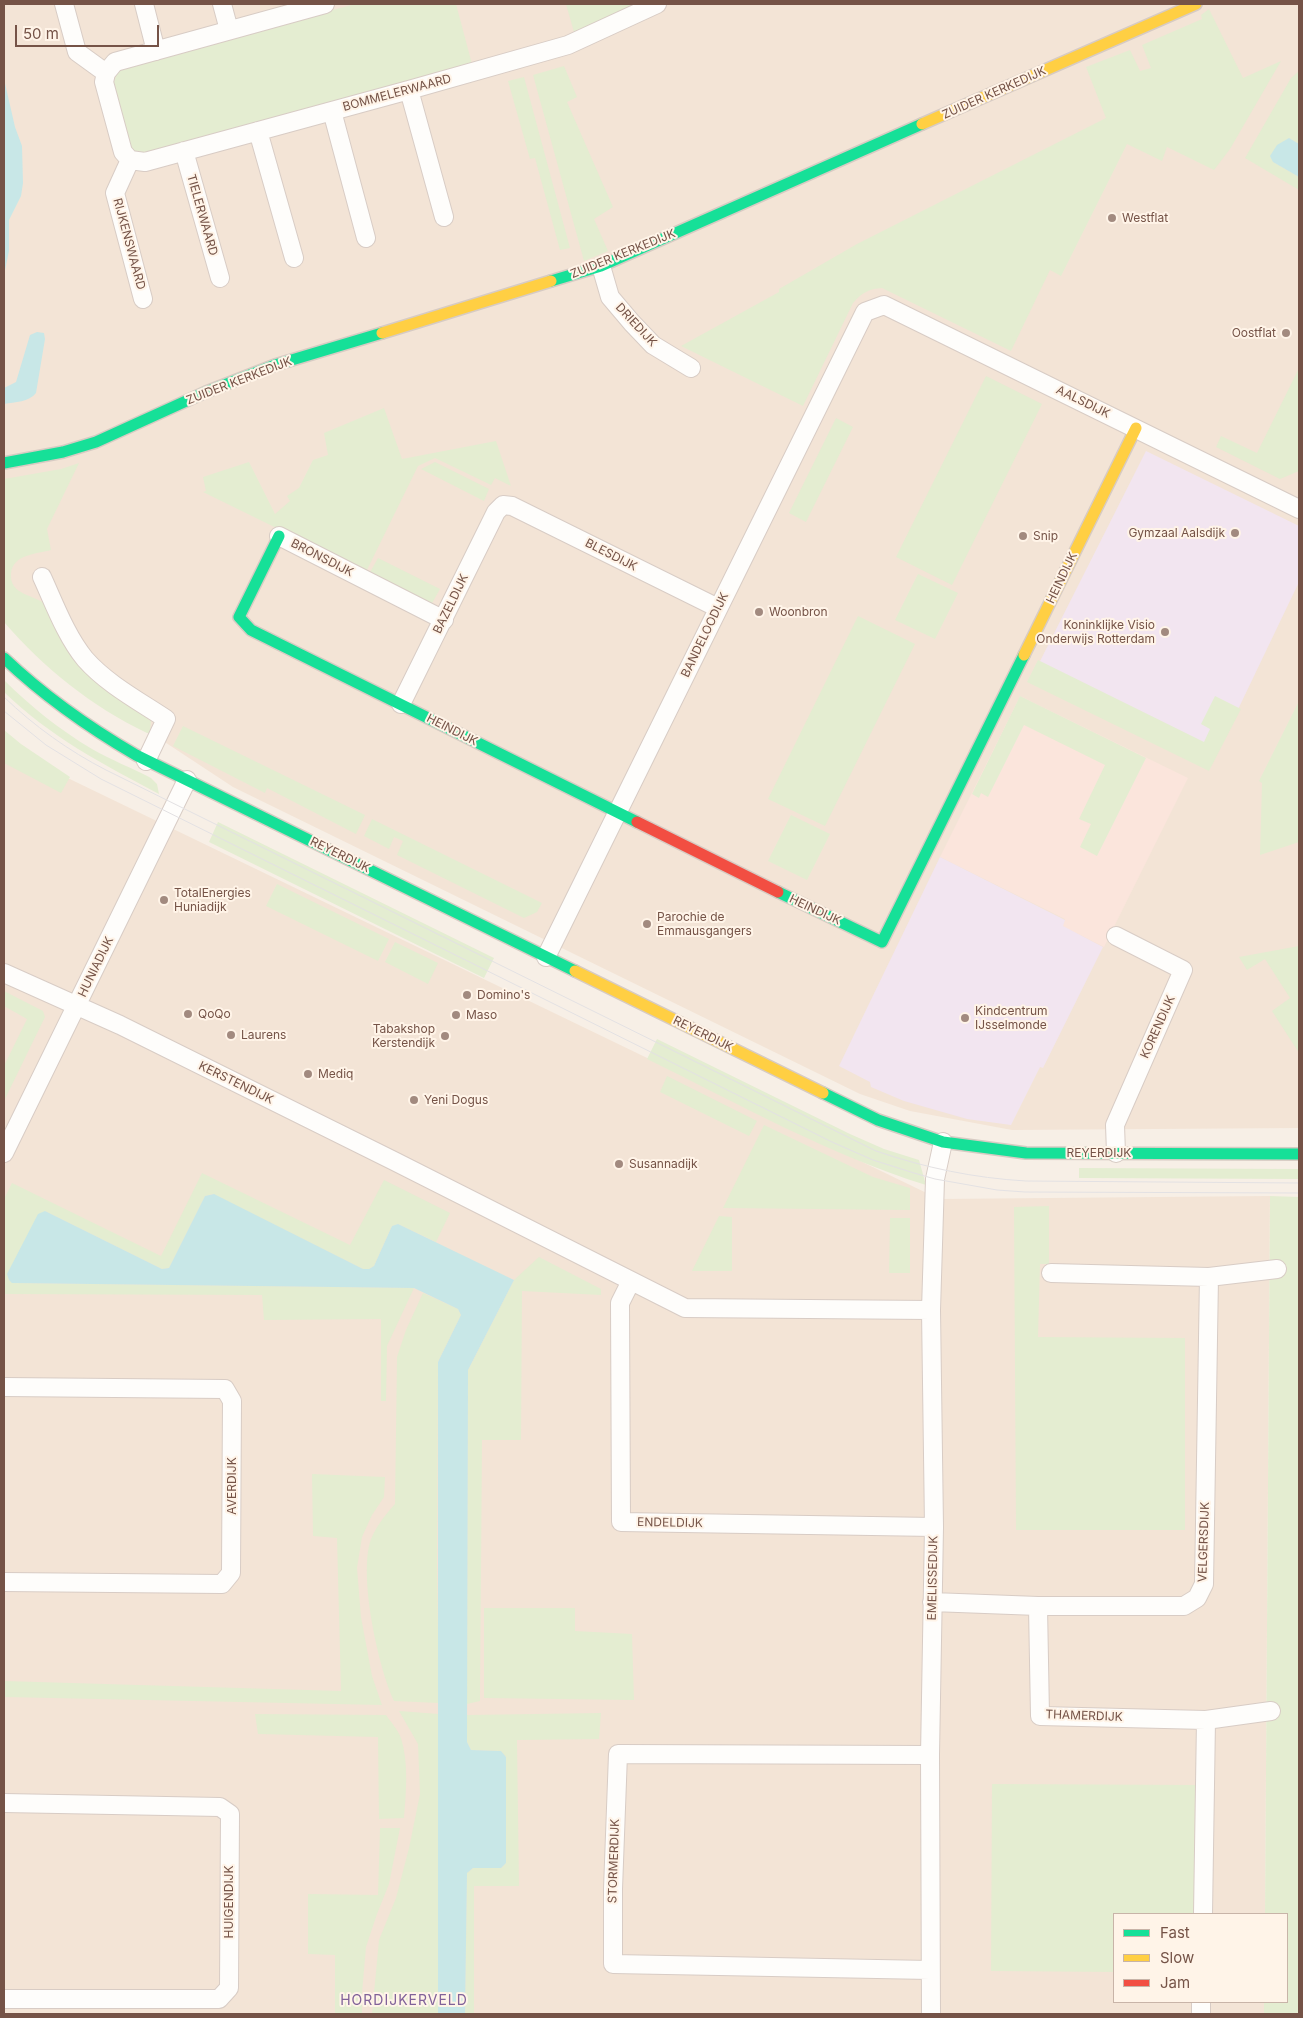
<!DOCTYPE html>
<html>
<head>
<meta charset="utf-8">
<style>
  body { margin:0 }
  #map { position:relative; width:1303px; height:2018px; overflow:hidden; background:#f7efe6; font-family:Inter,sans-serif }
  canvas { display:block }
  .frame { position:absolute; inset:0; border:5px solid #755347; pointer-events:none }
  .legend { position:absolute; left:1113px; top:1913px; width:175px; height:90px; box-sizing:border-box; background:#fff4e8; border:1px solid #c8b4a8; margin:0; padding:6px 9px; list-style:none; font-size:15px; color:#755347 }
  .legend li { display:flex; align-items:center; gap:10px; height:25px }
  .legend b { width:25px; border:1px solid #c8b4a8 }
  .scale { position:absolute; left:15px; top:25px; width:144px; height:22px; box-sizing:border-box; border:2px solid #755347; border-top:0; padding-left:6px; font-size:15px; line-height:18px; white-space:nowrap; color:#755347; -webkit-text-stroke:4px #fff4e8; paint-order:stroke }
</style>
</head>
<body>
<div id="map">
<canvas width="1303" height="2018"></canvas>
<div class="frame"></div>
<ul class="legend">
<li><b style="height:6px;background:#16e098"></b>Fast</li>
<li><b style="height:6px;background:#ffcf43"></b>Slow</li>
<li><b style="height:6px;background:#f24e42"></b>Jam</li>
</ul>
<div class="scale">50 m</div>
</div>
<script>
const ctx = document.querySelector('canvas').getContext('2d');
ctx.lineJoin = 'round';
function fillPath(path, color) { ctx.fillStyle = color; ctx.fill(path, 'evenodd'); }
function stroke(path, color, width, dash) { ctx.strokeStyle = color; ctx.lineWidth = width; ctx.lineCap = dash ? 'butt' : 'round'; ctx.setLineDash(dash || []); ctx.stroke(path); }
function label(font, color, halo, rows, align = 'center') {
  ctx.font = font + ' Inter,sans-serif'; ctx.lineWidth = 4; ctx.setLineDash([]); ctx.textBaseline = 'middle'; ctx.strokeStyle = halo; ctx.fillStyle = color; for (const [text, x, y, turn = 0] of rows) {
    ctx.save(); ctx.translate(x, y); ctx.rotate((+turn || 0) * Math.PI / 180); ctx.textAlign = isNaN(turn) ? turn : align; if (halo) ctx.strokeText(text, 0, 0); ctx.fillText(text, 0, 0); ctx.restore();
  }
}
fillPath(new Path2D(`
  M4,4H1299V1128L1012,1130L910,1111L860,1094L233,787L104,702L4,576Z
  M4,738L18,754L939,1199L1270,1196L1265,1914H1114V2002H1264V2014H4Z`), '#f3e4d6');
fillPath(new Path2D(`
  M1020,696L1188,778L1104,947L1062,926L1065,919L940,857Z`), '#fbe5dc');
fillPath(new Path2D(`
  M1146,451L1299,526V582L1209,770L1030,681Z
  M940,857L1065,920L1063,926L1103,947L1043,1068L1040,1067L1011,1125L967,1119L904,1101L871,1087L870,1082L839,1066Z`), '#f2e5f0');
fillPath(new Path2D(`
  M355,4H456L472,64L141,154L135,152L130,146L113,85L117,73L122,67Z
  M566,4H637L574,32Z
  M1209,9L1243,78L1281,61L1230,149L1214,170L1167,147L1162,161L1127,144L1061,276L1050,270L1011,351L882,288C868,289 862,293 853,303L803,406L681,346L779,292V289L857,244L1106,118L1086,67L1130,50L1140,71L1151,68L1142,45L1202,19L1201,15Z
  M564,66L577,97L567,102L613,207L594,219L608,251L584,261L533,75Z
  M1299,71V144L1289,138L1273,162L1299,177V190L1245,158L1291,78Z
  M524,77L570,248L560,250L535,158L530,159L508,81Z
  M1299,368V471L1280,479L1216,447L1221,436L1257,453Z
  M986,376L1042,404L952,585L896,557Z
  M384,408L402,459L496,441L511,486L495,478L491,485L435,458L418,466L366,572L203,492L206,491L203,477L249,462L275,514L290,501L287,496L299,488L313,460L328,455L324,433Z
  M836,418L853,427L806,522L789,513Z
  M435,462L489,489L484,501L421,469Z
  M79,463L47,529L51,550C37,554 13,554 11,573C9,596 35,594 48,606C60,617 70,631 81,643C105,668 128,694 151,720L150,733H147C91,706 45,669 4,622V479L61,469Z
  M378,558L440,589L431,605L369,574Z
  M918,574L958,593L935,639L895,620Z
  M858,616L915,644L825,826L768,799Z
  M1038,660L1204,742L1210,729L1201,724L1215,696L1241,709L1209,771L1027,682Z
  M4,680C30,706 60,730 92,749C111,760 132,768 151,778L157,784L159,794C104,765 49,736 4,692Z
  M1020,696L1146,758L1097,856L1080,847L1091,824L1079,819L1105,765L1024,725L988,797L981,793L979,798L972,794Z
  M1299,701V842L1260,855L1262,783L1259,781Z
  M183,726L365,815L356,834L267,788L265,793L173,746Z
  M4,730L21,744L70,777L61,793L4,763Z
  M791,815L830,834L807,880L768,861Z
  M372,819L542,903L537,912L524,918L397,855L403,841L394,837L389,849L364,836Z
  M218,822L494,958L484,978L209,842Z
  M277,884L389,939L378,961L266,906Z
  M395,942L438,963L428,984L385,962Z
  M1299,946V1053L1272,1011L1290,998L1265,959L1247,970L1239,957Z
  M4,991L43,1011L45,1017L4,1101V1066L27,1019L4,1006Z
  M657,1039L850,1134L884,1149L919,1160L926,1185C829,1155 739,1104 647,1059Z
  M667,1076L757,1121L749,1136L660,1092Z
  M764,1125L873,1177L910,1188V1210L723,1208Z
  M1079,1168L1299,1169V1179L1079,1178Z
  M202,1173L350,1245L384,1180L450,1213L436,1242L398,1224L392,1226L374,1266L369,1269H363L213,1194L205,1196L169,1268L162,1269L45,1211L9,1280L13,1283L414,1288L387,1346L386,1401H381V1319L264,1320L262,1295L4,1294V1199L12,1183L161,1256Z
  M1270,1196L1299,1197V2014H1264V2002H1287V1914H1265Z
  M1049,1206V1264H1040L1038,1337L1185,1338V1530H1016L1014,1207Z
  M719,1216L732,1217V1271H692Z
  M890,1218H910V1273H889Z
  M539,1257L601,1289V1295L522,1291L521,1440H482L480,1701L467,1704L468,1370L514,1280Z
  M423,1293L458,1309L461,1315L438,1362L437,1564L439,1703L394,1701C378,1666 358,1575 371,1539C377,1525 386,1514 395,1504L397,1357L406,1330Z
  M312,1474L385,1477L384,1497L372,1515L362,1537L357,1568L361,1617L372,1676L382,1705L4,1697V1681L341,1691L337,1538L313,1536Z
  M484,1608H575V1631L632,1634L634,1700L484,1698Z
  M399,1711L439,1714L438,2014H372L379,1940L396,1898L409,1848L420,1794L418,1744Z
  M601,1713L599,1739L517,1740L519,1886H474V2014H465L467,1873L473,1868H501L506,1863V1757L501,1751L471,1750L467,1742V1715Z
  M255,1714L386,1715C391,1722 398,1730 401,1738C409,1764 406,1792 404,1818L379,1819L378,1737L258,1734Z
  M992,1784L1195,1785L1194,1914H1114V1972L991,1971Z
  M380,1828H400L389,1884L377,1914L366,1947L362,1993V2014H335V1955L308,1954V1894L378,1895Z`), '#e4edd1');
fillPath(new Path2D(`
  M4,79L15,127L22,146L23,183L21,196L9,220V251L4,275Z
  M1289,138L1299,144V177L1273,162L1270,156L1277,145Z
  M37,332L44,333L45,339L36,393C29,402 15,402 4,404V388L16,382L30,335Z
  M214,1194L363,1269H369L374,1266L392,1226L398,1224L514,1280L468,1370L467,1742L471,1750L501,1751L506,1757V1863L501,1868H473L467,1873L465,2014H438V1362L461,1315L458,1309L414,1288L12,1283L9,1280L7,1274L38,1214L45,1211L162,1269L169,1268L205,1196Z`), '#c8e7e7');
const street = new Path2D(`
  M64,4L77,52L106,73L104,82L123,152L130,160L115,193L143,299
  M144,4L156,51
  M222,4L229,30
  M106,73L115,62L325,4
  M409,90L444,217
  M332,111L366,238
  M258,131L294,258
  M184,151L220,278
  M130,160L145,162L409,90L568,45L657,4
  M601,266L610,297L632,323L653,345L691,368
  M279,536L444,620
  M42,577C54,603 66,636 85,659C107,684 139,701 166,719L146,761
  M401,704L496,512L503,505L512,506L718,608
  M546,957L865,312L884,305L1299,509
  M4,973L120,1025L394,1161L685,1308L931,1310
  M4,1153L187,780
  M1116,1153L1115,1125L1183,970L1116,936
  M1051,1273L1209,1277L1277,1269
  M631,1281L620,1303L621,1522L934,1527
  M4,1387L225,1389L232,1401L231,1573L222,1584L4,1582
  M932,1602L1038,1606H1184L1197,1598L1204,1584L1209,1277
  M1038,1606L1040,1716L1206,1720L1271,1711
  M930,1755L618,1754L613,1889V1964L930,1970
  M4,1803L220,1807L230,1814L229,1988L219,1999H4
  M1203,1914L1206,1720
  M931,2014L930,1755L934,1527L931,1310L935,1179L943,1142
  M1201,2014V2002`);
const fast = new Path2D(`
  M551,281L601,266L922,124
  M4,463L63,452L96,442L206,392L275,365L382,333
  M279,536L239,617L251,630L637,822
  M4,658C44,696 88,727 136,755L575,971
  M778,892L882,942L1024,655
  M823,1093L878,1120L943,1142L1026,1153L1299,1154`);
const slow = new Path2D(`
  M922,124L1196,4
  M382,333L551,281
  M1024,655L1136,428
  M575,971L823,1093`);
const jam = new Path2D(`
  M637,822L778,892`);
stroke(street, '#d8ccc5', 20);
stroke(fast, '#d7cbc3', 14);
stroke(slow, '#d7cbc3', 14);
stroke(jam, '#d7cbc3', 14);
stroke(street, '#fefdfb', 18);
stroke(fast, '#16e098', 11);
stroke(slow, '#ffcf43', 11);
stroke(jam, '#f24e42', 11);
stroke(new Path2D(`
  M4,697C34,726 69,751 106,770L876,1151C926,1168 974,1178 1026,1181L1299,1183
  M4,711L46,745L101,779L832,1142L873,1160L914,1173L935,1179L997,1190L1025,1192L1299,1193`), '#e3e1e3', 1);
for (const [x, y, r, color] of [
  [1112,218,5,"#a28a7f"],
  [1286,333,5,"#a28a7f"],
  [1235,533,5,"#a28a7f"],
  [1023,536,5,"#a28a7f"],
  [759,612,5,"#a28a7f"],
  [1165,632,5,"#a28a7f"],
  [164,900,5,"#a28a7f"],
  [647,924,5,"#a28a7f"],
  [467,995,5,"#a28a7f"],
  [188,1014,5,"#a28a7f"],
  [456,1015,5,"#a28a7f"],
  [965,1018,5,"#a28a7f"],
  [231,1035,5,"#a28a7f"],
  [445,1036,5,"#a28a7f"],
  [308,1074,5,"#a28a7f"],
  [414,1100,5,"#a28a7f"],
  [619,1164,5,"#a28a7f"]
]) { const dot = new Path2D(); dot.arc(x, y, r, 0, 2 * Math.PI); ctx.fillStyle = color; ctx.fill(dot); stroke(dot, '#fff4e8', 2); }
label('12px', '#755347', '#fff4e8', [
  ["BOMMELERWAARD",397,93,-15],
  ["ZUIDER KERKEDIJK",994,93,-24],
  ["TIELERWAARD",202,215,74],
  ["RIJKENSWAARD",129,244,75],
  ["ZUIDER KERKEDIJK",623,254,-22],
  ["DRIEDIJK",636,325,47],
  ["ZUIDER KERKEDIJK",239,381,-21],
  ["AALSDIJK",1083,402,26],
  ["BLESDIJK",611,555,27],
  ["BRONSDIJK",322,558,27],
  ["HEINDIJK",1062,578,-64],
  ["BAZELDIJK",451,604,-64],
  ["BANDELOODIJK",705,635,-64],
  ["HEINDIJK",452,730,27],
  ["REYERDIJK",340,855,26],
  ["HEINDIJK",815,910,25],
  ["HUNIADIJK",96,967,-64],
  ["KORENDIJK",1158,1027,-66],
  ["REYERDIJK",703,1034,26],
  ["KERSTENDIJK",236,1083,26],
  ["REYERDIJK",1099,1153],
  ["AVERDIJK",232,1486,-90],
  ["ENDELDIJK",670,1523,1],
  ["VELGERSDIJK",1204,1542,-88],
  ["EMELISSEDIJK",933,1578,-89],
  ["THAMERDIJK",1084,1716,2],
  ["STORMERDIJK",614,1861,-88],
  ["HUIGENDIJK",229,1902,-90]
]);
label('12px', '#755347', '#fff4e8', [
  ["Westflat",1122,218],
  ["Oostflat",1276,333,"right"],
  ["Gymzaal Aalsdijk",1225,533,"right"],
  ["Snip",1033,536],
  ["Woonbron",769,612],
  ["Koninklijke Visio",1155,625,"right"],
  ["Onderwijs Rotterdam",1155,639,"right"],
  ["TotalEnergies",174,893],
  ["Huniadijk",174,907],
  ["Parochie de",657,917],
  ["Emmausgangers",657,931],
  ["Domino's",477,995],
  ["Kindcentrum",975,1011],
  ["IJsselmonde",975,1025],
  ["QoQo",198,1014],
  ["Maso",466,1015],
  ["Tabakshop",435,1029,"right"],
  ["Kerstendijk",435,1043,"right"],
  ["Laurens",241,1035],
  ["Mediq",318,1074],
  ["Yeni Dogus",424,1100],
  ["Susannadijk",629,1164]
], 'left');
ctx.letterSpacing = '1px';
label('14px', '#816299', '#fff4e8', [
  ["HORDIJKERVELD",404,2001]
]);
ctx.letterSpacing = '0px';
</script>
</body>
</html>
